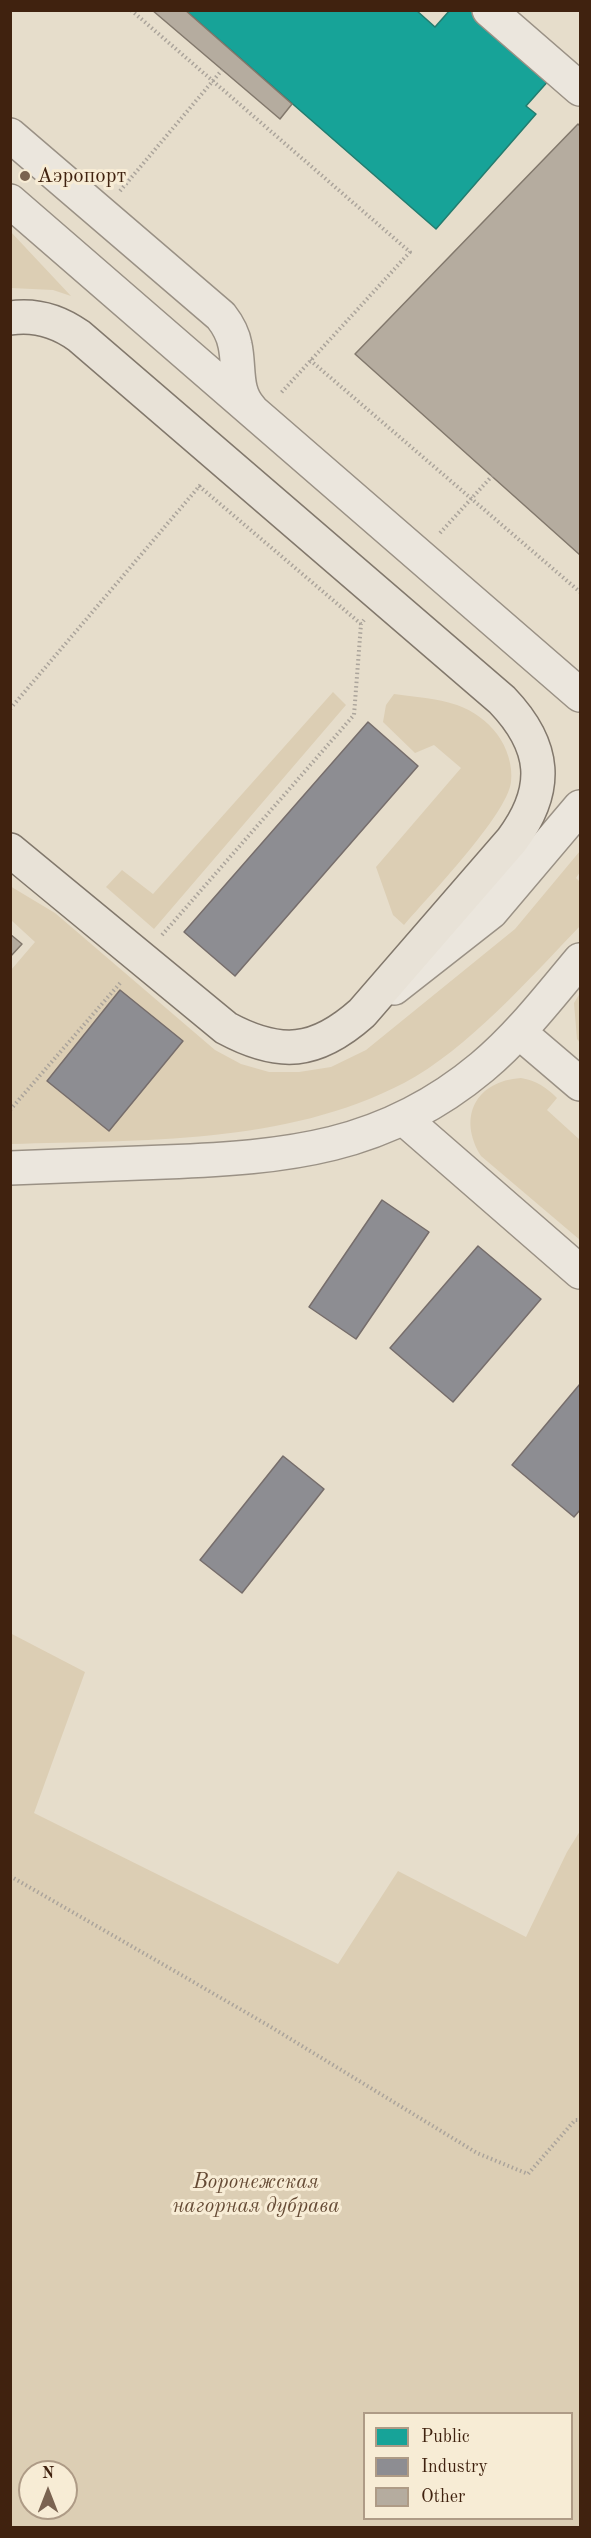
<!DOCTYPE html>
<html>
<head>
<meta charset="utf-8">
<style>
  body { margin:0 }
  #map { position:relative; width:591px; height:2538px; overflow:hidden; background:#e6ddcb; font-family:"Old Standard TT",serif }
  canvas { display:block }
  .frame { position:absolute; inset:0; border:12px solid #40220f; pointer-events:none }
  .legend { position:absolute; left:363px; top:2412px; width:210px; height:108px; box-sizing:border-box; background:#f7ecd5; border:2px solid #ae9b86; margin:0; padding:8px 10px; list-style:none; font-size:18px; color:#40220f }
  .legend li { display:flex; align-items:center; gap:12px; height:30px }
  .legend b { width:30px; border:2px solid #ae9b86 }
  .north { position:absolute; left:18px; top:2460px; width:60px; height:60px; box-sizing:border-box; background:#f7ecd5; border:2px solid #ae9b86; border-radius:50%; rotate:0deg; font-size:16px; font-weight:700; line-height:24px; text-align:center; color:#40220f }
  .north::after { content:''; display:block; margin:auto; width:21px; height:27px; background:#7a6351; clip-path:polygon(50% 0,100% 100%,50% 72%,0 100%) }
</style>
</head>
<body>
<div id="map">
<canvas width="591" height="2538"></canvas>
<div class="frame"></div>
<ul class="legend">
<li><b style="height:16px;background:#17a398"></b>Public</li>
<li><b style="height:16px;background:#8d8d92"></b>Industry</li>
<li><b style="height:16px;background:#b5ac9f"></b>Other</li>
</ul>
<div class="north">N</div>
</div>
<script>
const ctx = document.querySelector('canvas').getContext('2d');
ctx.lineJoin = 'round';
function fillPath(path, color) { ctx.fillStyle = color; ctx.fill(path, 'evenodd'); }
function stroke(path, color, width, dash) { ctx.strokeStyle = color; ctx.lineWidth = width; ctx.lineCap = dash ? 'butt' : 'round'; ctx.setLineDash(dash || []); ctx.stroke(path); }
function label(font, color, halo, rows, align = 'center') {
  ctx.font = font + ' "Old Standard TT",serif'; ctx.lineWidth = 6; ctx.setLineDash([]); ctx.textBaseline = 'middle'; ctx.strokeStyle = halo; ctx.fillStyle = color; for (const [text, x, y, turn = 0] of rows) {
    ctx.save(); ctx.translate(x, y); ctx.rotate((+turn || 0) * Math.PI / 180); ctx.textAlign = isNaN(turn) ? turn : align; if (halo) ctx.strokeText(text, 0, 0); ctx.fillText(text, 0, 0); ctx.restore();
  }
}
fillPath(new Path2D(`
  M10,231L71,296L53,290L11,288Z
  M333,692L346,705L154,929L106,887L122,870L153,894Z
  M394,694C414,697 437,698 457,705C474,711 487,721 497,734C507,747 513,766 511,782C507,815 429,896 404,925L393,915L376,867L461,768L434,745L415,753L383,722L386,705Z
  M580,851V872L576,878L580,882V926C530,978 468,1049 404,1083C285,1145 141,1140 11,1144V970L35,942L11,920L10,886L55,913L215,1050L241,1064L269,1072H299L331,1067L366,1050L515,929Z
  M580,993V1043L577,1039L574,1003Z
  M521,1078C537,1081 546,1087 557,1098L547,1110L580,1140V1240L481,1156C457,1117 476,1081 521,1078Z
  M10,1633L85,1672L34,1813L338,1964L398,1871L526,1937L567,1852L580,1831V2527H11ZM364,2414H572V2518H364ZM30,2472H66V2508H30Z`), '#dcceb4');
const public = new Path2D(`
  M185,10H416L435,27L450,10H471L550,79L526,106L536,114L436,229Z`);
fillPath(public, '#17a398');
stroke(public, '#237c6f', 1.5);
const industry = new Path2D(`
  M368,722L418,766L235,976L184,932Z
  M120,990L183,1041L109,1131L47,1081Z
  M382,1200L429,1232L356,1339L309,1307Z
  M478,1246L541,1299L453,1402L390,1348Z
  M580,1384V1510L574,1517L512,1465Z
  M283,1456L324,1489L242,1593L200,1560Z`);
fillPath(industry, '#8d8d92');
stroke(industry, '#766d6b', 1.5);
const building = new Path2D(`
  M152,10H185L292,104L280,119Z
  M578,124L580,126V555L355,354Z
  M10,934L22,944L10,957Z`);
fillPath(building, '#b5ac9f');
stroke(building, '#82786c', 1.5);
const minor = new Path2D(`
  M489,10L580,89
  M10,135L221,316C228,325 233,334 235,345C240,368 234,391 251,409
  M10,201L580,695
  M394,988L491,912L580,807
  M519,1032L580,1084
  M403,1118L580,1272
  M10,1168C62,1166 114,1164 165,1162C287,1157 384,1149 482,1067C519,1036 549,997 580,960`);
const major = new Path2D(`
  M10,318C36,314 58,321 79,336L502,700C546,746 550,789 512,840L362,1013C316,1054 280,1057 226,1028L10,850`);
stroke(minor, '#9a9185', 36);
stroke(major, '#82786c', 36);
stroke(new Path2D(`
  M131,10L410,252L280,394
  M120,191L222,70
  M310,360L580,592
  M199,486L361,624
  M440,533L492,476
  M10,709L202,483
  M162,935L354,715L361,624L364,620
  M10,1110L121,982
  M10,1876L266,2024L477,2153L528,2174L575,2120H580`), '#aba49b', 4, [1.5, 3]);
stroke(minor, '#ebe6dd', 33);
stroke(major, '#e8e2d7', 33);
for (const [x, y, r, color] of [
  [25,176,6,"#7a6351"]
]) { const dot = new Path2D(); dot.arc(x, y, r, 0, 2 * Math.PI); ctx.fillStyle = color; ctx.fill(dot); stroke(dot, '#f7ecd5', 2); }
label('21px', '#40220f', '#f7ecd5', [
  ["Аэропорт",37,176]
], 'left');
label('italic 21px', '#654a34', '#f7ecd5', [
  ["Воронежская",256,2182],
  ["нагорная дубрава",256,2206]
]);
</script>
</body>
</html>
